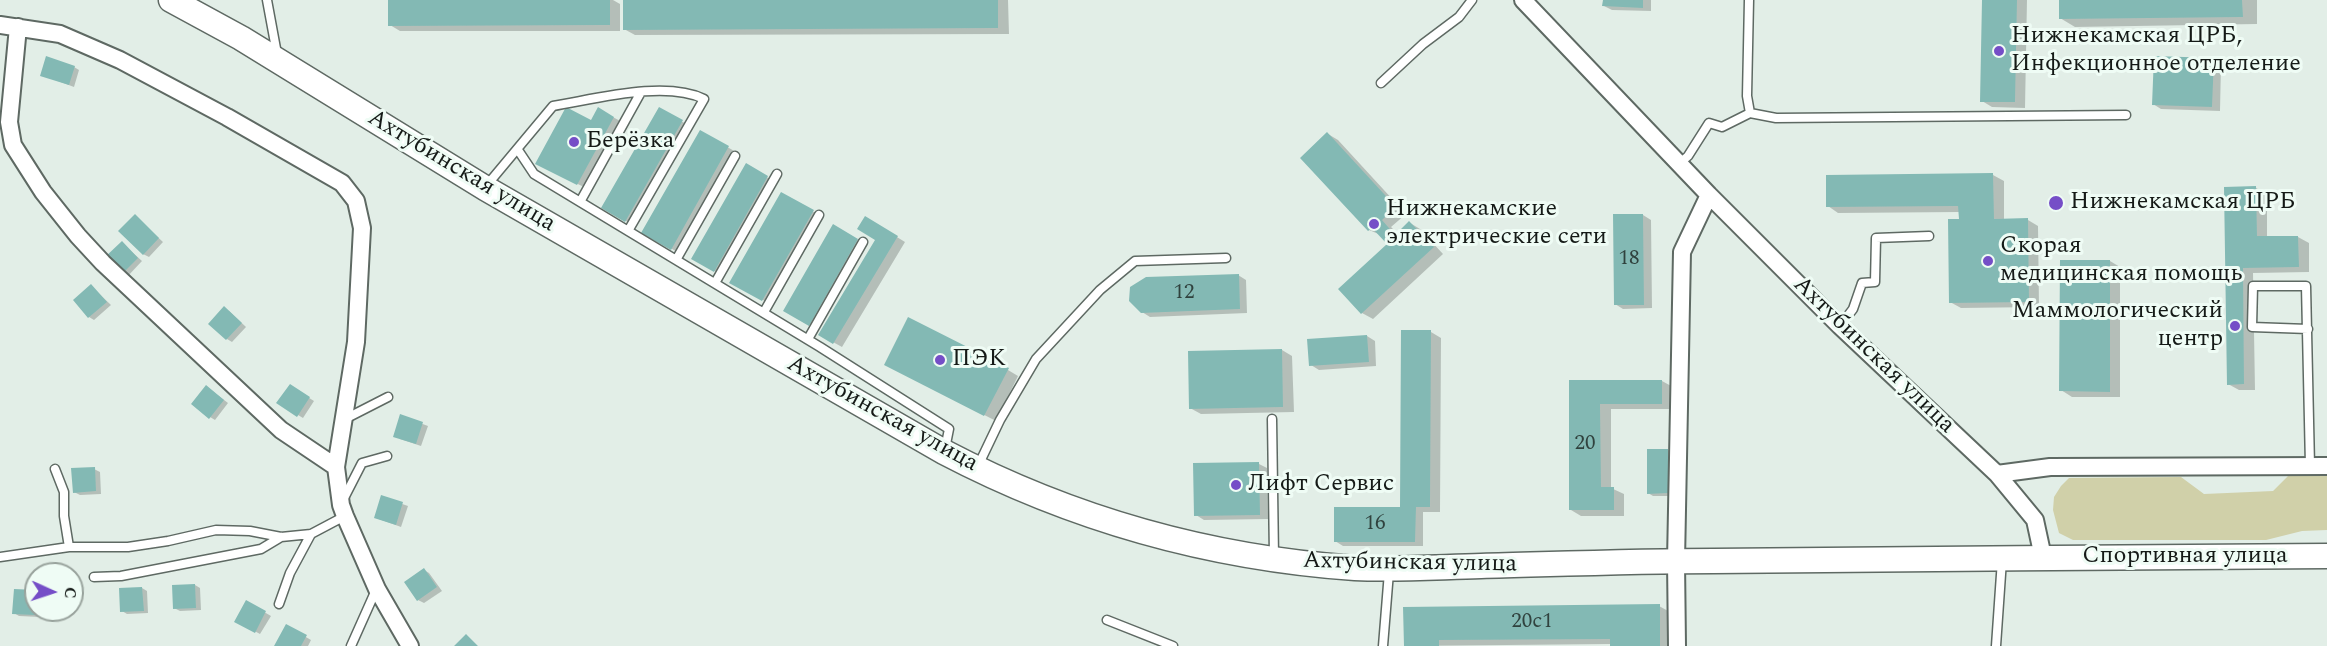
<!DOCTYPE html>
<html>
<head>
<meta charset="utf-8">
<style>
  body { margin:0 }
  #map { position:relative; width:2327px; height:646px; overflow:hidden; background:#e2eee7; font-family:Spectral,serif }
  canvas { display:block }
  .north { position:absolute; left:24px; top:562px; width:60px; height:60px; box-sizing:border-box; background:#effcf5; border:2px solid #98a29c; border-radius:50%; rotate:93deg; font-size:16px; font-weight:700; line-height:24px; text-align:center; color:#151a17 }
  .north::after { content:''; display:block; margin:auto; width:21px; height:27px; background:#754ec7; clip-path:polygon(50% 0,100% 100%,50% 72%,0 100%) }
</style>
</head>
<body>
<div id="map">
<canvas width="2327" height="646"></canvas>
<div class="north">С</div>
</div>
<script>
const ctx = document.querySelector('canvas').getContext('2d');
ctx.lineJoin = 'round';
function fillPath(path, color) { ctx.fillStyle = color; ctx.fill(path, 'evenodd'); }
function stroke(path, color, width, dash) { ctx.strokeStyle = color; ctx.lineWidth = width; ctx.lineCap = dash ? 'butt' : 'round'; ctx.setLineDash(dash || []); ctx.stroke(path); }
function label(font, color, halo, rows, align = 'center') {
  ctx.font = font + ' Spectral,serif'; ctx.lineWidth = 6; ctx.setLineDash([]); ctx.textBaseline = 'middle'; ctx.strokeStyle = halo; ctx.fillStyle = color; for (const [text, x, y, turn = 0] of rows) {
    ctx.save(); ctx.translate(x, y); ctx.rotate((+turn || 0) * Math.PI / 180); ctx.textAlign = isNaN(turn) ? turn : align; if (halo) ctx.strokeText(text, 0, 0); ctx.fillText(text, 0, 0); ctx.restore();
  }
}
fillPath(new Path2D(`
  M2288,476H2327V530L2302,531L2266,540H2073L2059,533L2053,510L2054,497L2061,486L2069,478L2181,477L2204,494L2273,491Z`), '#d0d0a9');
fillPath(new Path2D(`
  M389,0H613L620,4V31H400L390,25Z
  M624,0H1008L1009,34L635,35L624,29Z
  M1604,0H1651V11L1612,10L1604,6Z
  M1984,0H2027L2025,108L1992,107L1982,101Z
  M2060,0H2257V24L2075,27L2060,18Z
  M2213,59L2221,64L2220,111L2161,109L2153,104Z
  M74,67L79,70L74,87L42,75Z
  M598,109L622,122L586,188L545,168L591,122Z
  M659,109L690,126L633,225L603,208Z
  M701,132L736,152L679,253L643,232Z
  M1328,134L1338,140L1406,214L1391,227L1398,234L1410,223L1420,229L1443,254L1373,319L1362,313L1340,289L1389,244L1381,235L1369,230Z
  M746,165L775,182L722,275L693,259Z
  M1993,175L2004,181V220H2028L2038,226L2039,307L1961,308L1950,302L1960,212L1838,213L1828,206Z
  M2226,188H2256L2267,194V238L2298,237L2309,243V272L2253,273L2255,390H2239L2228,384Z
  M782,194L821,216L770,304L731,282Z
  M1643,215L1651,220L1652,308L1623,309L1615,304Z
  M135,216L163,242L149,257L143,254Z
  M866,218L905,242L842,347L820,335L877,239Z
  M834,226L865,245L818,329L786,310Z
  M122,243L142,261L127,277L105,262Z
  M2110,261L2120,267V397H2072L2061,390Z
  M1238,275L1246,280L1247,313L1150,317L1142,312Z
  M91,286L111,305L94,320L89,317Z
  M229,311L246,327L232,342L227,339Z
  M1431,332L1441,338L1440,512H1423V546H1343L1335,541L1406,509Z
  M1367,336L1375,341L1376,366L1319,370L1311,365Z
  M1282,350L1292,356L1294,412L1201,414L1190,408Z
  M897,370H1008L1018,376L996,421Z
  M1570,381H1662L1673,387V409H1611V488L1624,494V516H1581L1571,510Z
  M295,389L314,401L303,418L298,415Z
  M211,390L228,403L215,420L210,417Z
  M401,416L428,426L421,446L400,439Z
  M1668,450L1673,453V496H1653L1648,493Z
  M1259,464L1267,468L1268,519L1204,520L1196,515Z
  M94,469L100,472L101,494L80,495L74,492Z
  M382,497L408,506L401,527L376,518Z
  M424,570L429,573L442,591L424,603L418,600L406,583Z
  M195,585L200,588L201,610L180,611L174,608Z
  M142,588L147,591L148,613L127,614L122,611Z
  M15,591L36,592V610H41L40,617L19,616L14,613Z
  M247,602L271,616L260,634L236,621Z
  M1659,606L1670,612V646H1611V644L1405,646V609Z
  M287,626L311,640L308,646H279Z`), '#0003');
fillPath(new Path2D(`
  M388,0H610V25L388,26Z
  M623,0H998V28L623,30Z
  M1603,0H1643V8L1602,6Z
  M1982,0H2017L2015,102H1980Z
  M2059,0H2242L2243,17L2059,19Z
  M46,56L75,66L69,85L40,76Z
  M2154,56L2214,58L2212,107L2152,105Z
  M566,107L591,120L598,107L614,117L577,185L535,164Z
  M659,107L683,120L625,222L601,208Z
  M700,130L729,146L671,250L641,233Z
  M1327,132L1396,207L1382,220L1395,235L1409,221L1434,247L1361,314L1338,289L1387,244L1372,228L1368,231L1300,158Z
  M746,163L768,176L714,272L691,259Z
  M1993,173L1994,219L2028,218L2029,302L1949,303L1948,219H1959L1958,206L1826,207V175Z
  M2256,186L2257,236H2298L2299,267L2243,268L2244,384L2227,385L2224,187Z
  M781,192L814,210L762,301L729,283Z
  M135,214L159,238L143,255L118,231Z
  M1613,214H1643L1644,305H1614Z
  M865,216L898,236L833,344L818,335L875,240L857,229Z
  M833,224L858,239L809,326L783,311Z
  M122,241L138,258L121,275L104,258Z
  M2060,260H2110V392L2059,391Z
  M1239,274L1240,309L1141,313L1129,301L1130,287L1146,277Z
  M91,284L107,302L88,318L73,300Z
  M224,306L242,323L226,340L208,324Z
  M908,317L1009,368L984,416L884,365Z
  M1401,330H1431L1430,507H1416L1415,542H1334V507H1400Z
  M1367,335L1369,362L1309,366L1307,339Z
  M1282,349L1283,407L1189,409L1188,351Z
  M1569,380H1662V404H1600L1601,487H1614V510H1569Z
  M290,384L310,397L297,417L276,403Z
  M206,385L224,400L209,419L191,404Z
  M400,414L423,422L416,444L393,437Z
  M1647,449H1668V493L1647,494Z
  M1259,462L1260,515L1194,516L1193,463Z
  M95,467L96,491L73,493L71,468Z
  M381,495L403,502L396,525L374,518Z
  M424,568L437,587L417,601L404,582Z
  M195,584L196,608L173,609L172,585Z
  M142,587L144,611L120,612L119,588Z
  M14,589L36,590L35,615L12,614Z
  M246,600L266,611L255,633L234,622Z
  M1660,604V646H1610V639L1439,640V646H1404L1403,607Z
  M286,624L307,635L301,646H274Z
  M466,634L478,646H454Z`), '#83b9b4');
const lane = new Path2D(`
  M267,0L277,54
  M1749,0L1747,96L1750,113L1776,118L2126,115
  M1381,83L1423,44L1459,17L1472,0
  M518,150L534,174L820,347L949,429L945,449
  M1679,164L1688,156L1709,123L1722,127L1750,113
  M487,185L553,106C596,99 665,80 704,99L628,231
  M580,202L641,92
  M676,260L735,156
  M715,283L777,174
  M764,312L819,215
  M1840,326L1853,309L1862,283L1875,282L1876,238L1929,236
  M2308,329L2252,327L2253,286H2306L2310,466
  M808,339L863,242
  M1272,419L1274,557
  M343,420L388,397
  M978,466L1000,420L1036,359L1100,290L1135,261L1226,258
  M55,469L64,492V516L69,547
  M342,502L362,463L387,456
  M0,557L69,547H128L168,541L216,530L250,531L281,537L311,534L345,516
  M94,577L121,576L261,549L281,537
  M279,604L290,573L311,534
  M1107,620L1173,646
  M351,646L376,590
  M1383,646L1389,572
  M1996,646L2002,560`);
const street = new Path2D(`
  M1523,0L1709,195L1840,326L1997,474L2035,520L2043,557
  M0,25L60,34L120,60L227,117L342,183L356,201L362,228L356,342L336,467
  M18,27L9,122L13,145L43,192L78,236L103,263L281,430L336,467L341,505L345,516L377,589L410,646
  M1997,474L2050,467L2327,466
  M1677,646L1676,561L1682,252L1709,195`);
const secondary = new Path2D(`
  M171,0L241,38L485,188L944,452C1072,519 1211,558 1355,568C1397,570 1439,567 1481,566C1559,564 1636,561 1714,561C1918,559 2123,557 2327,556`);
stroke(lane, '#5e6963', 11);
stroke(street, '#5e6963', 20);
stroke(secondary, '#5e6963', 27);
stroke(lane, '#fff', 8);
stroke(street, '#fff', 16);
stroke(secondary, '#fff', 24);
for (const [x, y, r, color] of [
  [1999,51,6,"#754ec7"],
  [574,142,6,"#754ec7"],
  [2056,203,8,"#754ec7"],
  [1374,224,6,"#754ec7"],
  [1988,261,6,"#754ec7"],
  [2235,326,6,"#754ec7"],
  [940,360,6,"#754ec7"],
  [1236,485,6,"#754ec7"]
]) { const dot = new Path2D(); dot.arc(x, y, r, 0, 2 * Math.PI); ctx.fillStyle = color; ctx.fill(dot); stroke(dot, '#effcf5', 2); }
label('21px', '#30423e', null, [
  ["18",1629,260],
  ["12",1184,294],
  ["20",1585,445],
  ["16",1375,525],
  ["20с1",1532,623]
]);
label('24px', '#151a17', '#effcf5', [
  ["Нижнекамская ЦРБ,",2011,37],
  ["Инфекционное отделение",2011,65],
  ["Берёзка",586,142],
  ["Нижнекамская ЦРБ",2070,203],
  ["Нижнекамские",1386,210],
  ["электрические сети",1386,238],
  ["Скорая",2000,247],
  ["медицинская помощь",2000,275],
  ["Маммологический",2223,312,"right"],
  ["центр",2223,340,"right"],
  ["ПЭК",952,360],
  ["Лифт Сервис",1248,485]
], 'left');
label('24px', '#151a17', '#effcf5', [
  ["Ахтубинская улица",461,172,31],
  ["Ахтубинская улица",1873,356,44],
  ["Ахтубинская улица",882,415,29],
  ["Спортивная улица",2185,557],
  ["Ахтубинская улица",1410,564,1]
]);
</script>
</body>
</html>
